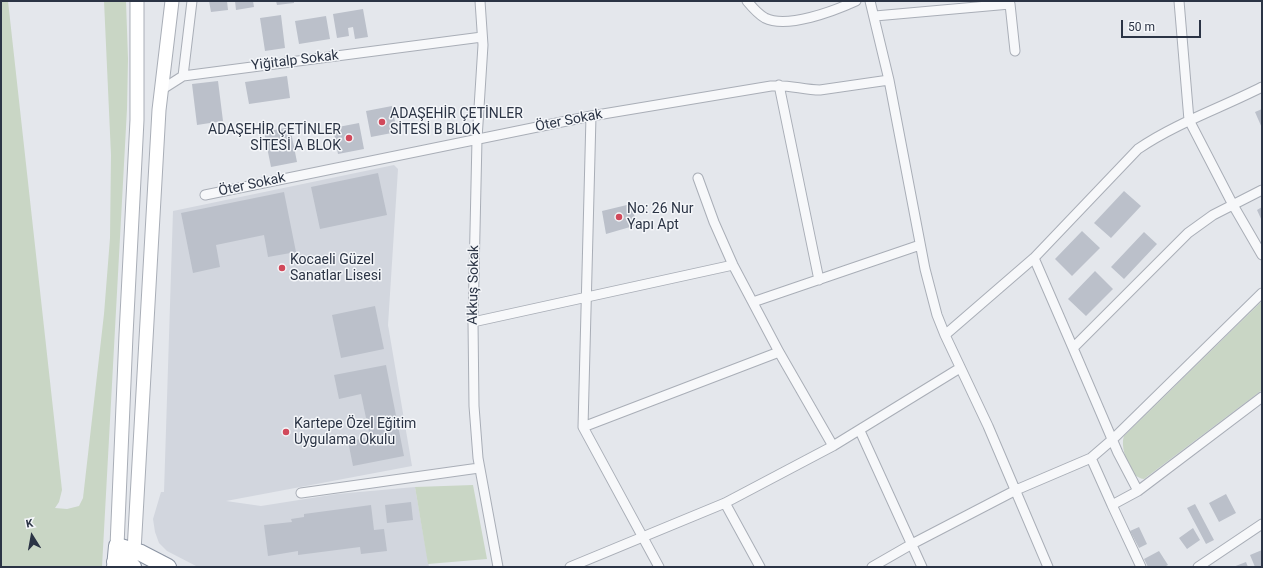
<!DOCTYPE html>
<html>
<head>
<meta charset="utf-8">
<style>
  body { margin:0 }
  #map { position:relative; width:1263px; height:568px; overflow:hidden; background:#e4e7ec; font-family:Roboto,sans-serif }
  canvas { display:block }
  .frame { position:absolute; inset:0; border:2px solid #2b3445; pointer-events:none }
  .north { position:absolute; left:12px; top:516px; width:40px; height:40px; -webkit-text-stroke:3px #f4f6f9; paint-order:stroke; rotate:349deg; font-size:11px; font-weight:700; line-height:16px; text-align:center; color:#2b3445 }
  .north::after { content:''; display:block; margin:auto; width:14px; height:18px; background:#2b3445; clip-path:polygon(50% 0,100% 100%,50% 72%,0 100%) }
  .scale { position:absolute; left:1121px; top:20px; width:80px; height:18px; box-sizing:border-box; border:2px solid #2b3445; border-top:0; padding-left:5px; font-size:12px; line-height:14px; white-space:nowrap; color:#2b3445; -webkit-text-stroke:3px #f4f6f9; paint-order:stroke }
</style>
</head>
<body>
<div id="map">
<canvas width="1263" height="568"></canvas>
<div class="frame"></div>
<div class="north">K</div>
<div class="scale">50 m</div>
</div>
<script>
const ctx = document.querySelector('canvas').getContext('2d');
ctx.lineJoin = 'round';
function fillPath(path, color) { ctx.fillStyle = color; ctx.fill(path, 'evenodd'); }
function stroke(path, color, width, dash) { ctx.strokeStyle = color; ctx.lineWidth = width; ctx.lineCap = dash ? 'butt' : 'round'; ctx.setLineDash(dash || []); ctx.stroke(path); }
function label(font, color, halo, rows, align = 'center') {
  ctx.font = font + ' Roboto,sans-serif'; ctx.lineWidth = 3; ctx.setLineDash([]); ctx.textBaseline = 'middle'; ctx.strokeStyle = halo; ctx.fillStyle = color; for (const [text, x, y, turn = 0] of rows) {
    ctx.save(); ctx.translate(x, y); ctx.rotate((+turn || 0) * Math.PI / 180); ctx.textAlign = isNaN(turn) ? turn : align; if (halo) ctx.strokeText(text, 0, 0); ctx.fillText(text, 0, 0); ctx.restore();
  }
}
fillPath(new Path2D(`
  M394,165L398,169L388,325L412,466L226,501L261,506L337,494L415,487L429,567H198L167,551L159,543L155,532L153,519L161,492H164L173,211Z`), '#d2d6de');
fillPath(new Path2D(`
  M1,1H8L62,490L59,502L55,508L67,509L79,506L83,498L104,314L110,238L111,155L104,1H126L128,59L127,109L102,567H1Z
  M1262,301V390L1144,479C1142,479 1140,478 1138,477C1128,471 1120,446 1124,436Z
  M473,485L487,559L428,564L415,487Z`), '#c9d6c5');
fillPath(new Path2D(`
  M209,1H227L228,10L211,12Z
  M235,1H253L254,7L236,10Z
  M276,1H294V3L277,5Z
  M363,9L368,37L355,39L353,27L348,28L349,36L337,38L333,14Z
  M281,15L285,48L265,51L260,18Z
  M326,16L330,39L299,44L295,21Z
  M287,76L290,98L249,104L245,82Z
  M218,81L223,121L197,125L192,84Z
  M392,106L397,132L371,137L366,111Z
  M1262,109V128L1255,112Z
  M359,123L364,149L338,154L333,128Z
  M290,127L297,162L271,167L264,132Z
  M378,173L387,215L320,229L311,187Z
  M1124,191L1141,206L1111,238L1094,223Z
  M284,192L296,252L268,257L264,235L216,245L220,267L193,273L181,213Z
  M631,204L637,225L606,234L602,211Z
  M1262,207V221L1257,210Z
  M1082,231L1100,248L1072,276L1055,259Z
  M1144,232L1157,244L1124,279L1111,267Z
  M1095,271L1113,289L1086,316L1068,299Z
  M375,306L384,349L341,358L332,315Z
  M386,365L404,456L353,466L348,441L370,437L361,394L339,399L334,375Z
  M1226,494L1236,513L1219,522L1209,503Z
  M411,502L413,520L387,523L385,505Z
  M1195,504L1214,540L1206,544L1187,508Z
  M371,505L374,530L384,529L387,551L361,554L360,547L298,555V551L268,556L264,525L292,522L291,519L304,517V514Z
  M1139,527L1147,544L1139,548L1130,531Z
  M1193,528L1200,540L1187,549L1179,538Z
  M1262,550V567H1255L1250,555Z
  M1159,551L1168,565L1164,567H1148L1144,559Z
  M1246,562L1248,567H1233Z`), '#bbc0ca');
const minor = new Path2D(`
  M192,1L183,76L482,37
  M480,1L483,45L477,139L473,322L474,406L478,458L498,567
  M747,1C752,7 758,14 765,18C787,29 834,11 856,1
  M870,1L889,80L925,269L937,315L945,335L988,426L1048,567
  M1179,1L1189,120L1233,205L1262,255
  M875,16L1010,4L1015,51
  M779,85L819,280
  M161,90L183,76
  M591,116L583,427L659,567
  M698,178L714,222L733,265L779,352L833,446
  M1262,190L1213,215L1188,233L1073,348L1118,453L1138,491L1262,397
  M205,195L591,116L771,86C788,84 803,90 820,90L889,80
  M753,302L920,245
  M473,322L733,265
  M945,335L1034,258
  M1073,348L1034,258L1138,149C1176,123 1221,108 1262,87
  M583,427L779,352
  M860,431L922,567
  M1091,458L1112,505L1138,491
  M301,493L479,468
  M725,503L760,567
  M1112,505L1141,567
  M570,567L725,503L833,446L960,368
  M872,567L912,544L1016,490L1091,458L1113,439L1262,293
  M1198,567L1262,524`);
const secondary = new Path2D(`
  M117,546L126,335L137,120V1
  M134,551L159,110L172,1`);
const trunk = new Path2D(`
  M115,562L133,567
  M115,567L117,546L141,553L168,567`);
stroke(minor, '#a9aeb7', 11);
stroke(secondary, '#a9aeb7', 15);
stroke(trunk, '#8b94a3', 18);
stroke(minor, '#f7f8fa', 9);
stroke(secondary, '#fff', 13);
stroke(trunk, '#fff', 16);
for (const [x, y, r, color] of [
  [382,122,4,"#d1495b"],
  [349,138,4,"#d1495b"],
  [619,217,4,"#d1495b"],
  [282,268,4,"#d1495b"],
  [286,432,4,"#d1495b"]
]) { const dot = new Path2D(); dot.arc(x, y, r, 0, 2 * Math.PI); ctx.fillStyle = color; ctx.fill(dot); stroke(dot, '#f4f6f9', 1.5); }
label('14px', '#2b3445', '#f4f6f9', [
  ["Yiğitalp Sokak",295,61,-7],
  ["Öter Sokak",569,121,-11],
  ["Öter Sokak",252,185,-12],
  ["Akkuş Sokak",474,285,-89]
]);
label('14px', '#2b3445', '#f4f6f9', [
  ["ADAŞEHİR ÇETİNLER",390,114],
  ["SİTESİ B BLOK",390,130],
  ["ADAŞEHİR ÇETİNLER",341,130,"right"],
  ["SİTESİ A BLOK",341,146,"right"],
  ["No: 26 Nur",627,209],
  ["Yapı Apt",627,225],
  ["Kocaeli Güzel",290,260],
  ["Sanatlar Lisesi",290,276],
  ["Kartepe Özel Eğitim",294,424],
  ["Uygulama Okulu",294,440]
], 'left');
</script>
</body>
</html>
